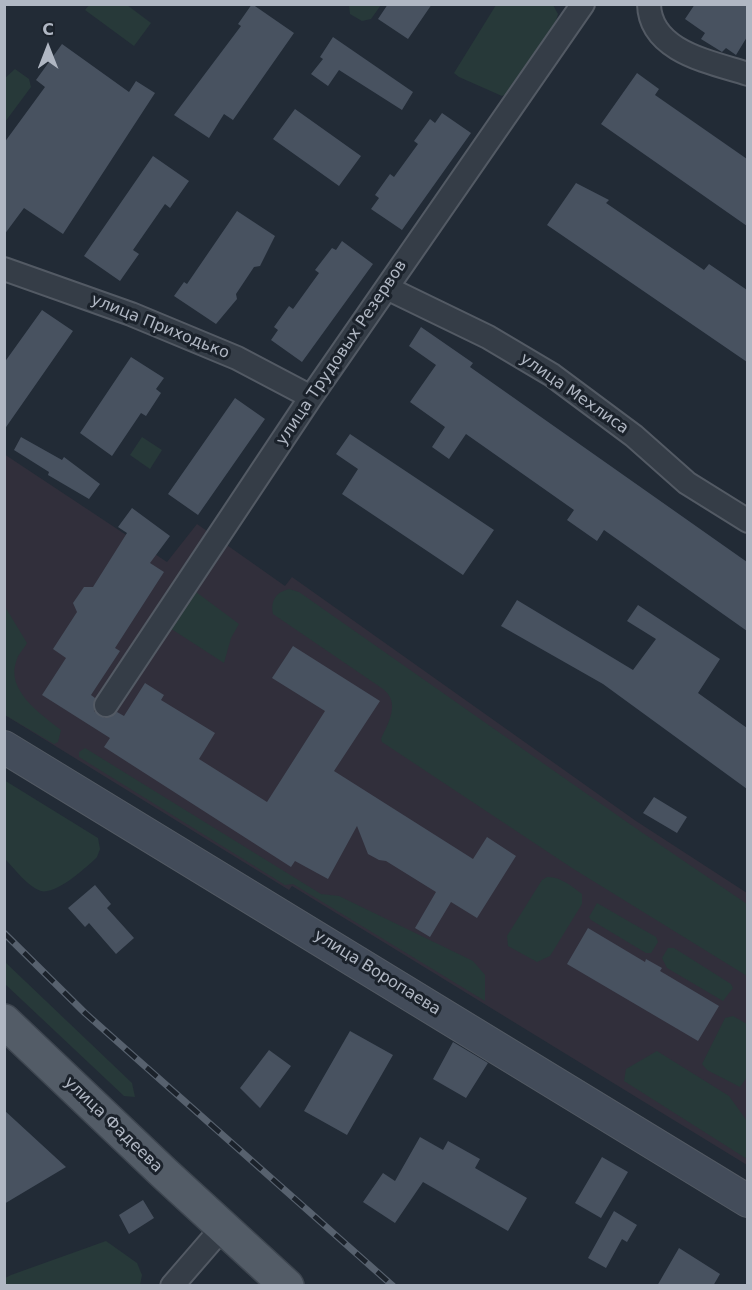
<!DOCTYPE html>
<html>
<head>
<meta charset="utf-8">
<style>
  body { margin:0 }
  #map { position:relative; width:752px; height:1290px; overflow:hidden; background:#222b36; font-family:"DejaVu Sans",sans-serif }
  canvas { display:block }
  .frame { position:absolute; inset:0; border:6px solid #b0b7c3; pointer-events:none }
  .north { position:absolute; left:18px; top:18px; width:60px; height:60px; -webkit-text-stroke:4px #1b222b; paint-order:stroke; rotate:0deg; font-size:16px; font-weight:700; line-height:24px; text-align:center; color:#b0b7c3 }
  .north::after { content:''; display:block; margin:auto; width:21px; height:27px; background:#b0b7c3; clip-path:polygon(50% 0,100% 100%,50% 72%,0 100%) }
</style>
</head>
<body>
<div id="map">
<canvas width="752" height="1290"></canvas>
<div class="frame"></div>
<div class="north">С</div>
</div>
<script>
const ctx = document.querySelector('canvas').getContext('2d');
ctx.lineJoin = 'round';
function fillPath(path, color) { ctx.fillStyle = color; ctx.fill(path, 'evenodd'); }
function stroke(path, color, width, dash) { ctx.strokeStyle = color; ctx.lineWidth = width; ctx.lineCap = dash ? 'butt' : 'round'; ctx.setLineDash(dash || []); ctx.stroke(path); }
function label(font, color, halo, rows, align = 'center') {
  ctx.font = font + ' "DejaVu Sans",sans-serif'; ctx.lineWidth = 6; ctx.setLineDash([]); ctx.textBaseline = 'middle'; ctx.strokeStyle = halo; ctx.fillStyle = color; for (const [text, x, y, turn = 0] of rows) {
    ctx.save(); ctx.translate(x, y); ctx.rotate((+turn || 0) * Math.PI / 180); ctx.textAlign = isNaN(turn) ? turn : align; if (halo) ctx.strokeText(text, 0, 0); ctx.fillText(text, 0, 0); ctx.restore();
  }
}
fillPath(new Path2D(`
  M4,454L167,562L197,524L285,586L292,577L636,821L747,893V1165L292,886L289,890L5,715Z`), '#312f3b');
fillPath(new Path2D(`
  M90,4L127,5L151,23L134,46L85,10Z
  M349,5V4L381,5L371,19L362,21L350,14Z
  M496,5H553L558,14L555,24L507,94L502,96L459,77L454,73Z
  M15,69L29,79L31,87L5,122V78Z
  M142,437L162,450L150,469L130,455Z
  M184,583L239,624L231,638L224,663L159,621Z
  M289,589L299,592L634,827L747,904V976L572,868L382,742L381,739C388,723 401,703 383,689L273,614C270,601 276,592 289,589Z
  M4,605L27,643C24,649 19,653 17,659C4,690 41,714 61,730L58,742L54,744L5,715Z
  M85,748L321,894L339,896L473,961L485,975V1001L293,884L285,885L79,757V752Z
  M4,780L98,838L100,849L97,857C87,867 56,895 41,891C28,887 14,868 5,859Z
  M547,877C559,876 572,886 582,894V904L550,956L537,962L508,946L507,936L542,880Z
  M597,903L656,937L658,942L651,953H646L591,920L589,917Z
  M668,948H674L731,984L733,988L723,1001L667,968L662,958Z
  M4,961L132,1083L135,1097L124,1096L5,984Z
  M733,1016L747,1024V1077L740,1087L707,1070L702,1064L725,1018Z
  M657,1051L729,1096L747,1121V1159L624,1081L626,1069Z
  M106,1241L137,1263L142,1275L140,1285H5V1278L11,1275Z`), '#273939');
fillPath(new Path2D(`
  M252,4L294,33L233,120L224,114L209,138L174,115L241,26L238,24Z
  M388,4H432L408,39L378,19Z
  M695,4H747V37L736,55L726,48L722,52L701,39L705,33L685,19Z
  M333,37L413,92L402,110L339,70L328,86L311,74L323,59L320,57Z
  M62,44L129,92L136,81L155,93L63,234L24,208L4,235V143L45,87L36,80Z
  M637,73L659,89L655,95L747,159V226L601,124Z
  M295,109L361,156L339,186L273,139Z
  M442,113L471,133L402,230L371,209L379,198L375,195L390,174L394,177L418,144L414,141L430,119L435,123Z
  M153,156L189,181L170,208L165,204L133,250L139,254L120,281L84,256Z
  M576,183L609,200L606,203L704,270L709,264L747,290V362L547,225Z
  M237,211L275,236L260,266L254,267L236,294L237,299L216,324L174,296L184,282L187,284Z
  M342,241L373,264L302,362L271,340L278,330L274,327L289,306L293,309L319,273L315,270L332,248L336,250Z
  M42,310L73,331L4,430V363Z
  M421,327L473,363L470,367L747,562V631L604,530L597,541L567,520L574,510L466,434L449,459L432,447L445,427L410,402L436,365L409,346Z
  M131,357L164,378L156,389L161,393L146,416L141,413L112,456L80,433Z
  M235,398L265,419L198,515L168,494Z
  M350,434L494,530L463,575L342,494L358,469L336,454Z
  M21,437L62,460L64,457L100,484L89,499L48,475L49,472L14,450Z
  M132,508L170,536L150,563L164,572L115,648L120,651L91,695L95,698L94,711L105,718L117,712L124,716L145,683L164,695L161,700L215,733L199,759L267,802L325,711L272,678L293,646L380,701L334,771L473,859L487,837L516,856L477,918L451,902L430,937L415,928L436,892L386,861L379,860L368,854L357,826L328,879L295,861L291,867L104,747L110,738L42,695L66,658L53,649L77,612L73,603L84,587H93L127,533L118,527Z
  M517,600L633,670L656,639L627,621L638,605L720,659L698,693L747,728V789L603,684L501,626Z
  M654,797L687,817L677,833L643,813Z
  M95,885L111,904L107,908L134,938L116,954L89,923L85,927L68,908Z
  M588,928L645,962L646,959L662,968L660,971L719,1006L698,1041L567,964Z
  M350,1031L393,1055L347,1135L304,1111Z
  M453,1042L488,1063L466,1098L433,1079Z
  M269,1050L291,1066L260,1108L240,1088Z
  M4,1110L66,1167L4,1204Z
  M420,1137L443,1150L448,1141L480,1159L475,1168L527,1198L508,1231L423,1182L395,1223L363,1202L383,1173L395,1181Z
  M602,1157L628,1172L601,1218L575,1203Z
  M143,1200L154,1218L129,1234L119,1215Z
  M614,1211L637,1225L627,1242L622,1239L606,1268L588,1258Z
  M679,1248L720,1274L713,1286H657Z`), '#485260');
const street = new Path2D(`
  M649,4C650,52 711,62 748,74
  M4,269L131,314L237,358L311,397
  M387,288L488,337L552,375L634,436L687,483L748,521
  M106,705L311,397L583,4
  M172,1286L223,1227`);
const secondary = new Path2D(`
  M4,747L748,1201`);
const primary = new Path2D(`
  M4,1021L164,1173L287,1286`);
stroke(street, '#535a64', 26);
stroke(secondary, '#535a64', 34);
stroke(primary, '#3e4650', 36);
stroke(street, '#353d47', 22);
stroke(secondary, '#434c5a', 32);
stroke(primary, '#535c67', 33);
const rail = new Path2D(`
  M4,933L85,1013L393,1286`);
stroke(rail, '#57616e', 7);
stroke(rail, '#1b222b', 4.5, [14]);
label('16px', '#b0b7c3', '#1b222b', [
  ["улица Приходько",160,327,22],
  ["улица Трудовых Резервов",342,353,-56],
  ["улица Мехлиса",574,394,35],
  ["улица Воропаева",377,973,32],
  ["улица Фадеева",113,1125,44]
]);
</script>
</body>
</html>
